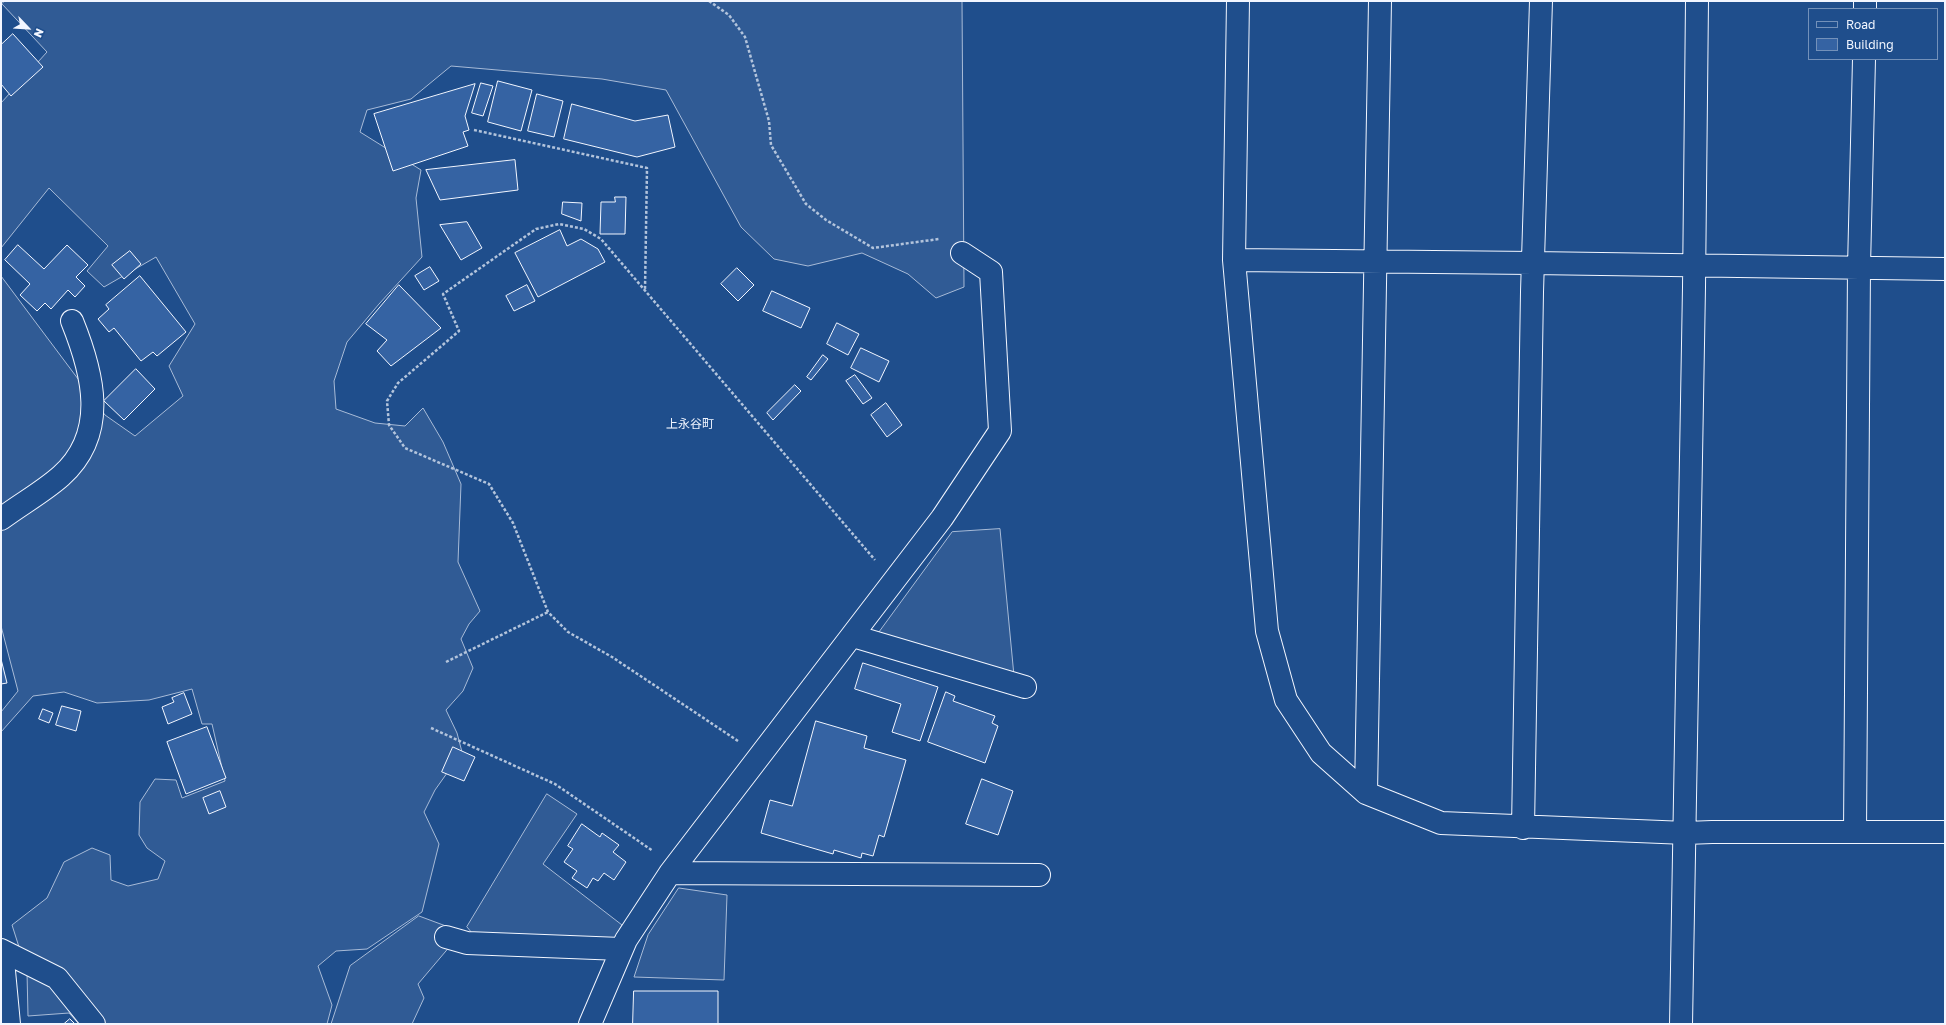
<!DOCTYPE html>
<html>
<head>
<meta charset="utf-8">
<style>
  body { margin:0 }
  #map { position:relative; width:1946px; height:1025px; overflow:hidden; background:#1f4e8c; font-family:"Golos Text",sans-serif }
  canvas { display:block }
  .frame { position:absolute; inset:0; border:2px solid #f2f6ff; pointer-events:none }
  .legend { position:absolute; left:1808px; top:8px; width:130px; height:52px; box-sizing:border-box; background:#1f4e8c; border:1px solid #7391ba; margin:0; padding:5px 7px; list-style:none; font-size:12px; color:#f2f6ff }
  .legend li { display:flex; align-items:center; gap:8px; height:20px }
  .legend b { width:20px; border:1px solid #7391ba }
  .north { position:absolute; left:8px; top:8px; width:40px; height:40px; -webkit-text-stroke:3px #1f4e8c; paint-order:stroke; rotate:115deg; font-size:11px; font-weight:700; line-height:16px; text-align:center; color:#f2f6ff }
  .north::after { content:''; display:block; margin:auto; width:14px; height:18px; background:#f2f6ff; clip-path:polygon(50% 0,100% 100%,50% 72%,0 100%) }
</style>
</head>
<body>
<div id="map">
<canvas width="1946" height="1025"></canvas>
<div class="frame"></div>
<ul class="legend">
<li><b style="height:5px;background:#1f4e8c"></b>Road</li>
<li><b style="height:11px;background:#3563a3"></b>Building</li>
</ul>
<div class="north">N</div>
</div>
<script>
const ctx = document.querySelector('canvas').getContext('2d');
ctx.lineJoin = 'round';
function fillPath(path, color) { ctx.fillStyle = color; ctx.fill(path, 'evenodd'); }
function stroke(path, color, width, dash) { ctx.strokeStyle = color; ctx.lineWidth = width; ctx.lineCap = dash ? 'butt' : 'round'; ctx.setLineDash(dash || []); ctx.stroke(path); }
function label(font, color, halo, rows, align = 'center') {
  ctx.font = font + ' "Golos Text","Noto Sans JP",sans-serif'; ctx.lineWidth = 3; ctx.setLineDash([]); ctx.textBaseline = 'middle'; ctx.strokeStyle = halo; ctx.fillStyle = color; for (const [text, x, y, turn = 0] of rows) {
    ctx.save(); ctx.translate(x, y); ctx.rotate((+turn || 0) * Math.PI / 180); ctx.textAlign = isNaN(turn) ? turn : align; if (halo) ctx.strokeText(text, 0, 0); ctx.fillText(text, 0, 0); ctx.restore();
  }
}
const built = new Path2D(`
  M5,1H962L964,287L936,298L908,274L862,253L808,266L774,259L741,227L666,90L602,79L451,66L411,99L367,110L360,132L421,170L416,198L422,257L379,304L347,342L334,381L336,409L375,423L405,426L423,408L443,442L461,484L458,562L480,611L469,624L461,639L473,668L463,691L446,710L457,733L462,752L435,790L424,812L439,844L422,912L367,949L336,951L318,966L332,1005L327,1024H79L69,1013L28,1016L27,972L12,925L47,898L64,862L92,848L110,855L111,880L128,886L158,879L165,861L147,848L139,835L140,802L155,779L176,780L182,798L225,781L212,724H202L192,689L149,700L97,703L64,692L33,696L1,732V712L18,691L1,626V276L105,415L135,436L183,396L169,366L195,324L156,257L104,287L87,271L108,246L49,188L1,248V103L47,52L2,4Z
  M1000,529L1014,676L876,636L952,532Z
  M547,794L577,814L543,864L622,925L615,938L472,933L467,927Z
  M679,888L727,895L724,980L634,977L648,935Z
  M419,916L462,932L418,984L424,998L412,1024H331L350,966Z`);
fillPath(built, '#305b95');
stroke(built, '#a8bbd7', 1);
const building = new Path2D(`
  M13,34L43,67L11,96L1,84V45Z
  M498,81L532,90L521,131L488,122Z
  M481,83L493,86L483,116L472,113Z
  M475,84L465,116L469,130L463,132L468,146L393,171L374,114Z
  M537,94L563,101L554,137L528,131Z
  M572,104L635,121L668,115L675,147L637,157L564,139Z
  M515,160L518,190L440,200L426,170Z
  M615,197H626L625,234H600L601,202H615Z
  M563,202L582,203L581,221L562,214Z
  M467,222L482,248L461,260L440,225Z
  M560,230L567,246L581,239L598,249L605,262L538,297L515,253Z
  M18,245L44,269L67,245L88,265L76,277L85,286L75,297L68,290L51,309L45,303L37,311L20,295L30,284L5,260Z
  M130,251L141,264L124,279L112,265Z
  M430,267L439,281L424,290L415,276Z
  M737,268L754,285L738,301L721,284Z
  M140,276L186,332L157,356L153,352L141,361L114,328L109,332L98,319L109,309L106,305Z
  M399,285L441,328L391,366L377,351L387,340L366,324Z
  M527,285L535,301L514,311L506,296Z
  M772,291L810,308L801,328L763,311Z
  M837,323L859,334L848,355L827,344Z
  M861,348L889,361L879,382L851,368Z
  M823,355L828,359L811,380L807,377Z
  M136,369L155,389L124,420L104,401Z
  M855,375L872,398L863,404L846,381Z
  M795,385L801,391L773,420L767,413Z
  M886,403L902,425L887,437L871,415Z
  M1,659L7,683L1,684Z
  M863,663L938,687L920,741L892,732L901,704L855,689Z
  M946,692L955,696L953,701L995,716L992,723L998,726L985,763L928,742Z
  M184,693L192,714L168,724L162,707L174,702L172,698Z
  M62,706L81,711L76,731L56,725Z
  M43,709L53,713L49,723L39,719Z
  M816,721L867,736L864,748L906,760L884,837L879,835L873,856L862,853L861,858L834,850L833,854L761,833L770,800L792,806Z
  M207,727L226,778L186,794L167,742Z
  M453,747L475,757L464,781L442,772Z
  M982,779L1013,791L998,835L966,824Z
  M220,791L226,807L209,814L203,798Z
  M582,824L600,837L602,833L619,845L613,852L626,862L614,880L604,873L598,881L593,878L587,888L572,878L577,871L564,862L573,849L568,846Z
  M634,991H718V1024H633Z
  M70,1019L75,1024H64Z`);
fillPath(building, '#3563a3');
stroke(building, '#f2f6ff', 1);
const minor = new Path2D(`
  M1238,1L1234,260L1267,631L1286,700L1321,753L1366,793L1441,823L1686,833L1712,832H1945
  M1865,9V1
  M1234,260L1533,263L1945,269
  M1,519C21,504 43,492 61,476C109,433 93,373 72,321
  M853,636L1025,687
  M1366,793L1380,1
  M1523,828L1532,292L1541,1
  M1855,831L1859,267L1864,59
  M670,873L1039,875
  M446,937L467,943L621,949
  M1,950L57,978L94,1024
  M1,961L4,971L9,1024
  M590,1024L626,940L670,873L942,518L1000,431L991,272L962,253
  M1681,1024L1694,287L1697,1`);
stroke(minor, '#f2f6ff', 24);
stroke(new Path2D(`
  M709,1L729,15L745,37L769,121L771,145L806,204L826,220L873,248L939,239
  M474,130L647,168L645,290
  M446,662L548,612
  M431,728L555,784L653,851
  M738,741L612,657L568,632L548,612L513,523L489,484L405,448L389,425L387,401L398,383L459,331L443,294L536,229L559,224L584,229L601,239L875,560`), '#b3c4dc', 2.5, [3, 2]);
stroke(minor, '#1f4e8c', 22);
label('12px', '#f2f6ff', '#1f4e8c', [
  ["上永谷町",690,424]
]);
</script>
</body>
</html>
